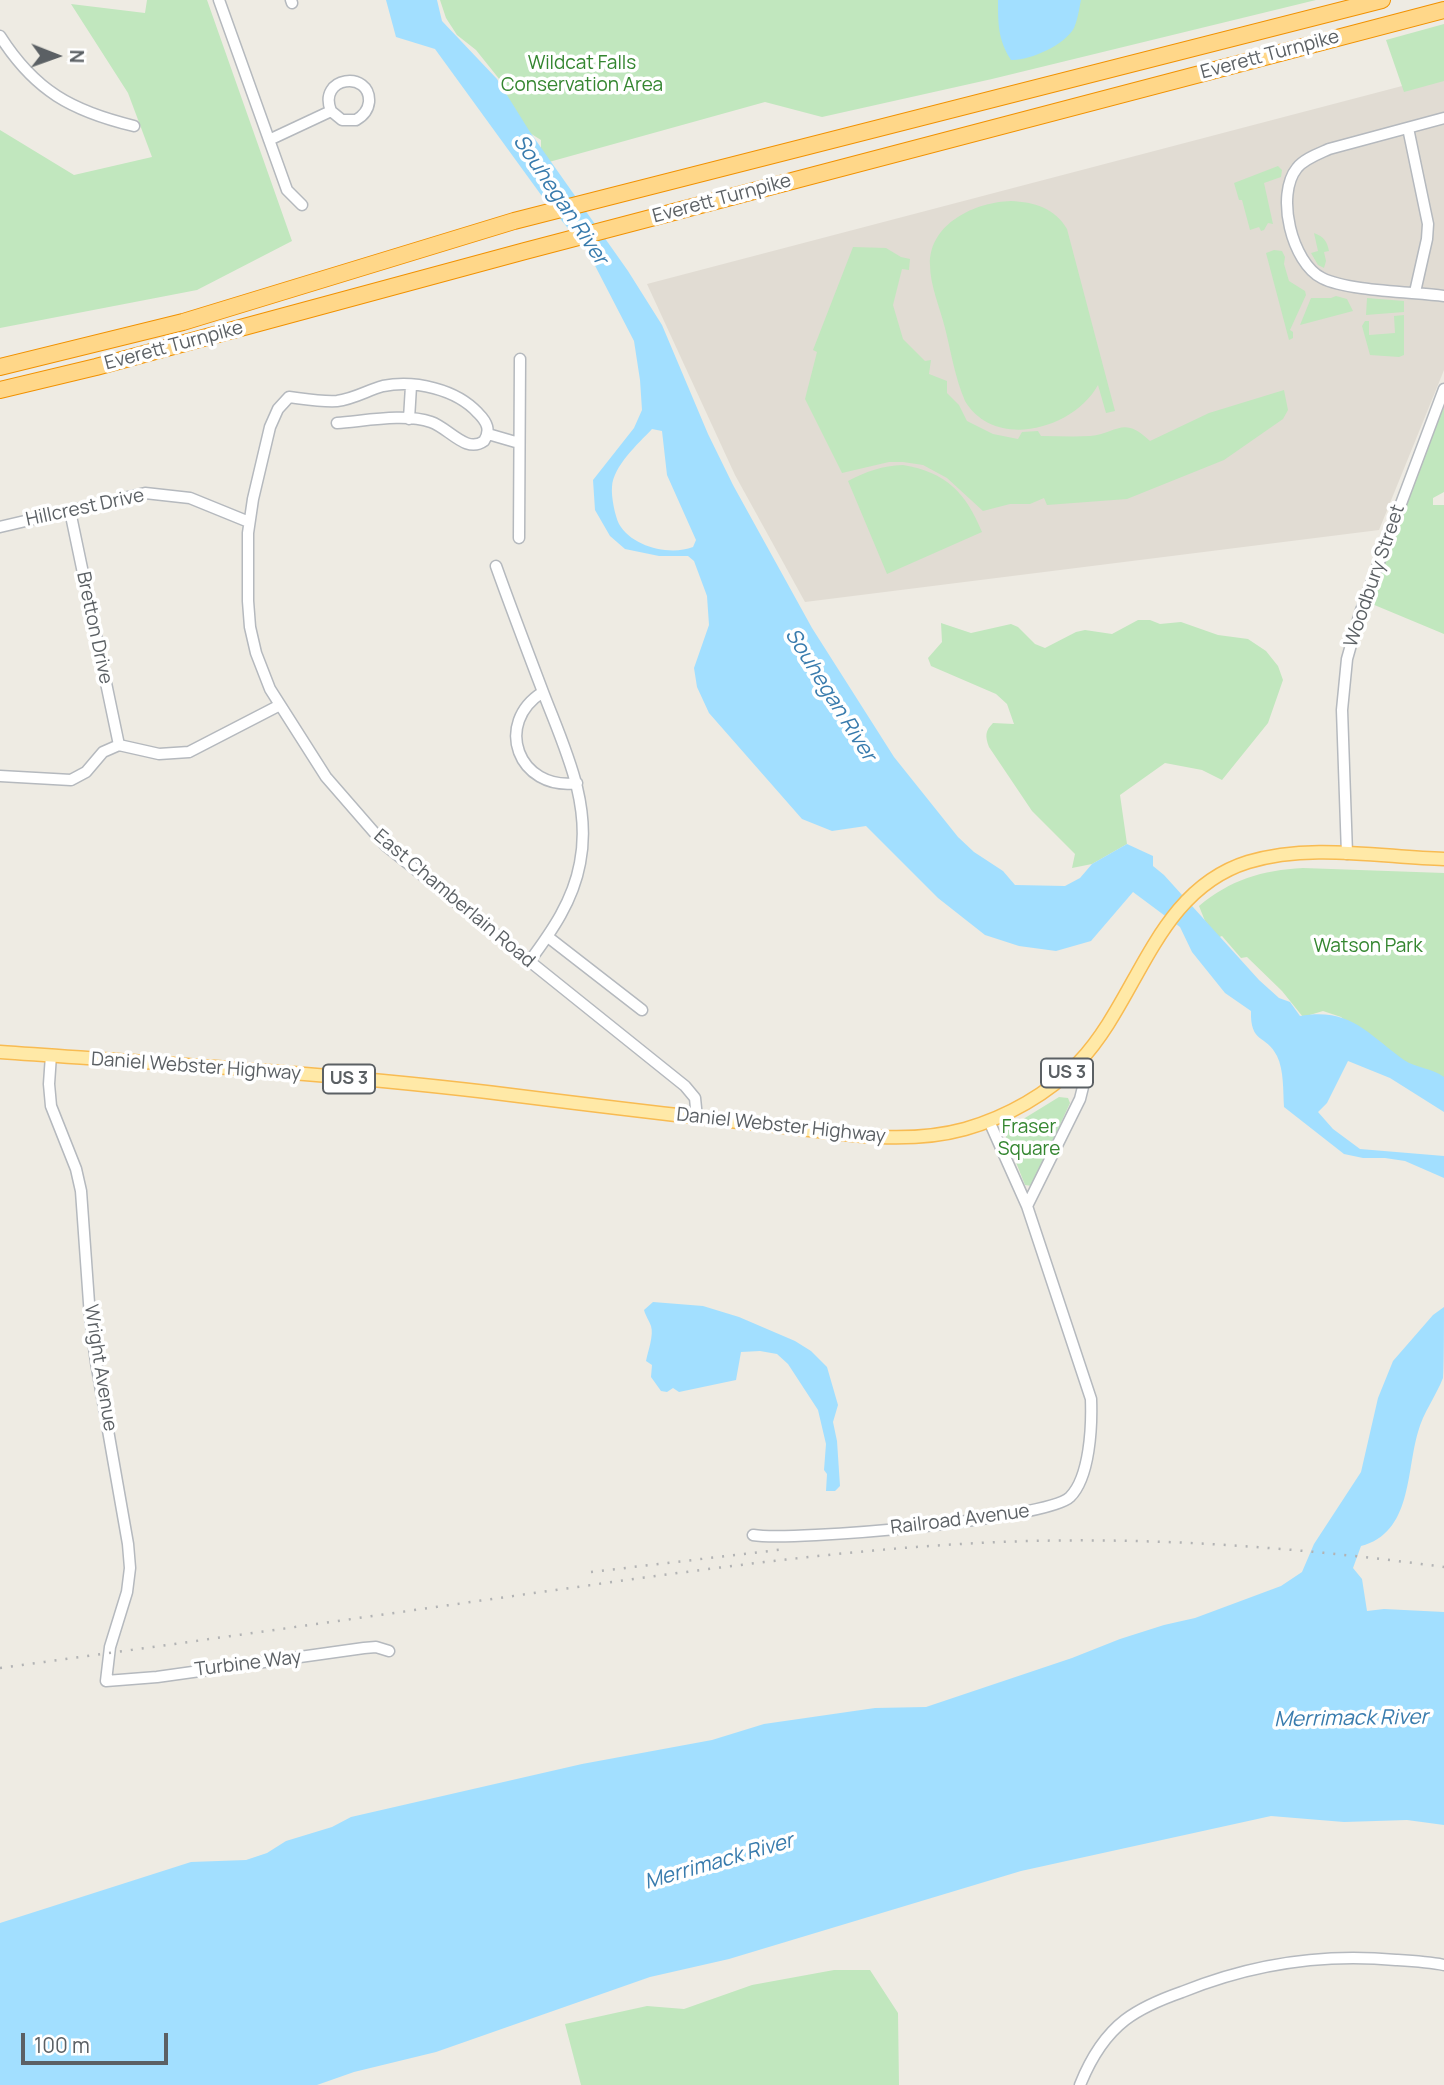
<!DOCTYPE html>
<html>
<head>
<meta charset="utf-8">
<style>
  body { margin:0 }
  #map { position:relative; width:1444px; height:2085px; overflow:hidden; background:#eeebe3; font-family:Manrope,sans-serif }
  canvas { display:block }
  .north { position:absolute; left:21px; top:21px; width:70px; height:70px; -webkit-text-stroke:5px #fff; paint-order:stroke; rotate:91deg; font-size:19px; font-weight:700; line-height:28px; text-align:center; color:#5b6064 }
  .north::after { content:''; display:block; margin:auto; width:24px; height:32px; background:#5b6064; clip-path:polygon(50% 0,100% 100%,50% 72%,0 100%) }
  .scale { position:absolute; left:21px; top:2033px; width:147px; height:32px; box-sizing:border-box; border:4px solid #5b6064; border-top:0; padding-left:9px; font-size:21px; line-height:24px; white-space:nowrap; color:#5b6064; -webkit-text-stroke:5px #fff; paint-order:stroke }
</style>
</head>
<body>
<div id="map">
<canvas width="1444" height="2085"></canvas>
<div class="north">N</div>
<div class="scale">100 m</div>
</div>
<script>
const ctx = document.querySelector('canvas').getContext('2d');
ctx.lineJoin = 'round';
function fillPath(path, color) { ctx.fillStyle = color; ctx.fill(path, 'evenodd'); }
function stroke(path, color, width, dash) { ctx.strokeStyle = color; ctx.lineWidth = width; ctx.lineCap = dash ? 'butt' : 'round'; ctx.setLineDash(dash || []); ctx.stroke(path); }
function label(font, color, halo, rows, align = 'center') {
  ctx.font = font + ' Manrope,sans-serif'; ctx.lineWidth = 7; ctx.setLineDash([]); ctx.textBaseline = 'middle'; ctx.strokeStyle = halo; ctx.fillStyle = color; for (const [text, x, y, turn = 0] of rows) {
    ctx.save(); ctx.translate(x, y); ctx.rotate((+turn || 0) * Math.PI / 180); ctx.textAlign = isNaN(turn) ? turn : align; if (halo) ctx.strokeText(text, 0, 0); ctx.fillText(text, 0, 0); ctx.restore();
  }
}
fillPath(new Path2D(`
  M1444,75V370L1379,530L805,602L735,475L647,284Z`), '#e1dcd3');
fillPath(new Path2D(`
  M147,0H207L292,241L197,290L0,328V130L74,175L152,157L128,93L71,4L145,13Z
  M440,0H1316L992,79L822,117L765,102L549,162L541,151V140L525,130L508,100L504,85L476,50L457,35L446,18Z
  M1444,24V81L1404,92L1386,40Z
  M1278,166L1282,170L1281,177L1264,183L1273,224L1268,223L1264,230L1261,231L1259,227L1250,230L1242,200H1239L1234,183Z
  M1011,201C1034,202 1055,208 1067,229L1115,411L1106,413L1098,385C1074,429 995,451 965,401C955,378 951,352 945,328C940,308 930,285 930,265C929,223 976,202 1011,201Z
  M1314,233C1324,237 1327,241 1329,251L1324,252L1326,261L1324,268L1318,265L1311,253L1318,251Z
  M853,247L886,248L901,257L910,259L909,270L902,269L893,305L903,339L925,361L931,360L929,374L947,381V393L959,405L967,421L993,434L1018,439L1022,432L1038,431L1041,436C1057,436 1074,437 1090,436C1118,433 1123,415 1150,441L1209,413L1284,390L1288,410L1283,419L1224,460L1127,499L1047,505L1044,498L1030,504H1010L983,511L947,478L923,465L903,462H889L842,473L805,399L817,352L813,350Z
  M1274,250L1282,251L1285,257L1284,264L1289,281L1305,291L1306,295L1290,330L1293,332V338L1289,340L1266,253Z
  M1336,296L1347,299L1353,311L1300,325L1311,298H1331Z
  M1367,298L1404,301V312L1366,315Z
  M1404,315V355L1399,357L1370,355L1362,326L1365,321H1369V335L1395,333L1394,316Z
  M1444,407V492L1433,498V505H1444V634L1372,604L1393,528Z
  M903,465C946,472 966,493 982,532L887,574L848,481C867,471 882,466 903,465Z
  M1138,620H1150L1160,624L1181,622L1218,635L1248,639L1266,651L1278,666L1283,680L1268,723L1222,780L1202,770L1165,763L1120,795L1127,844L1092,864L1072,868L1075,854L1032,811L989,747C985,736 985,731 993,723L1014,724L1007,704L996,694L931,666L928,658L942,642L941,623L971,633L1011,624L1018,627L1035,644L1045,648L1076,632L1085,630L1112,634Z
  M1303,868L1444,873V1085L1401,1067L1341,1017L1323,1011L1303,1017L1282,991L1247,957L1241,958L1222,936L1217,938L1205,921L1199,906C1230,880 1262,870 1303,868Z
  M1059,1097L1068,1098L1070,1103L1032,1186L1025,1185L1006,1137L1007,1129Z
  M834,1970H870L898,2013L899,2085H581L565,2024L647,2006L684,2009L752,1985Z`), '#c1e7be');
fillPath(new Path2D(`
  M386,0H437L442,21L497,79L530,132L628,271L662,325L708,434L733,485L812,628L894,757L958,837L974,852L1003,871L1015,885L1065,886L1080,878L1092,864L1127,844L1153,856V866L1164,875L1259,980L1279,998L1290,1002L1300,1016C1350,1007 1368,1034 1404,1060C1416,1068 1432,1068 1444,1077V1112L1390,1078L1348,1061L1327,1103L1318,1112L1333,1129L1360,1149L1444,1156V1178L1405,1161L1385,1158H1363L1344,1154L1284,1107C1283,1091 1284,1070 1277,1056C1266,1034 1250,1044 1251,1011L1225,993L1192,952L1180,927L1133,892L1091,941L1056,951L1019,946L985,935L938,898L866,826L832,831L802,819L709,713L697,687L694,668L709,625L707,596L694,561L688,556H659L625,549L610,536L595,510L593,480L634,428L642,410L640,380L634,341L589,254L544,199L435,49L396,37ZM652,429L662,431L667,475L696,540L693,547C670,556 632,547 619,524C615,516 611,496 612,487C613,466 638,444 652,429Z
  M998,0H1081C1079,9 1078,19 1074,28C1065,45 1029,61 1011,60C998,40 998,24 998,0Z
  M653,1302L703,1306L739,1317L795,1341L811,1351L827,1367L838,1405L833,1422L837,1441L840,1486L835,1491H826L827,1474L824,1470L826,1444L818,1410L788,1364L777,1354L760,1351L741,1352L736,1380L679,1392L673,1388L667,1392L661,1391L651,1377L652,1365L646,1361C648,1351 654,1335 651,1326C649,1320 646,1317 644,1310Z
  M1444,1307C1444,1319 1444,1370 1443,1378C1436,1396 1423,1413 1418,1432C1406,1472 1412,1533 1361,1546L1353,1568L1362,1579L1367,1611L1384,1609L1444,1612V1825L1407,1820L1344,1822L1271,1816L1021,1871L729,1959L650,1977L436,2052L354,2072L317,2085H0V1923L191,1862L246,1860L267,1853L286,1841L332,1827L351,1817L582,1764L712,1740L764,1724L875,1708L926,1707L1072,1658L1120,1639L1164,1625L1195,1618L1281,1586L1302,1572L1314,1544L1361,1472L1378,1398L1393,1361L1433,1315Z`), '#a2dfff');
const minor = new Path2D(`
  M219,0L287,190L302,205
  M291,0L292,3
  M0,36C35,91 72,111 134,126
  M1444,118L1329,149C1318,154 1304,159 1297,168C1275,195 1292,263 1322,278C1347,291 1413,292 1444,296
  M1408,128L1428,224L1427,239L1415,292
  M269,140L331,111L342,120H356C363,116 368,111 369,102C371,70 317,76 331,111
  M409,419L411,386
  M337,423C365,421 405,413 431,422C449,428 466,454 484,441C491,430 487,422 478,413C456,389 415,380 383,386C368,390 354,399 337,401C322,402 305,399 289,397L278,409L270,427L253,499L248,533V601L250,627L256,653L270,689L326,777L386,846L685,1086L695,1098L697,1118
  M488,434L519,443
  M70,511L119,745
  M0,527L145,493L190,498L249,522
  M519,538L520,359
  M496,566C511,608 527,650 543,692C564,747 592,803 580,863C573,901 552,931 529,962
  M543,692C493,723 518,791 577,783
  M0,776L71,780L86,772L103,752L119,745L159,754L189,752L280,705
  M1347,854L1342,710L1347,659L1360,613L1444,389
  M548,937L642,1010
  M51,1055L49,1084L51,1106L76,1169L81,1191L90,1317L96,1362L128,1544L130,1568L127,1592L110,1647L106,1681L157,1677L364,1648L376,1647L389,1651
  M989,1121L1027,1206
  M753,1535C792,1542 1048,1519 1070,1497C1090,1477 1092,1426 1091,1399L1027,1206L1080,1099L1084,1083L1081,1060
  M1080,2085C1090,2060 1103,2037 1125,2020C1142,2007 1162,1999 1182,1992C1251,1964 1322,1953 1396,1960C1412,1961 1429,1962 1444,1965`);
const major = new Path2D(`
  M0,1052C170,1064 341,1074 511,1095C599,1106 688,1117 777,1126C839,1133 903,1146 965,1129C1007,1117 1048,1094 1079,1062C1139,999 1155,891 1248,862C1310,843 1380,857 1444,859`);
const highway = new Path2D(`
  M0,367L183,322L514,221L1382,0
  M0,390L96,367L525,251L1444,10`);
stroke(minor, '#b5b9be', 13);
stroke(major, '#f8bb52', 15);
stroke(highway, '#f19100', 18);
stroke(minor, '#fff', 10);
stroke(major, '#ffe9a7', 12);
stroke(highway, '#ffd789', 16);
stroke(new Path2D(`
  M591,1572L786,1549
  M0,1668C169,1645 338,1621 506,1597C670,1574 834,1549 1000,1542C1148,1536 1297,1547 1444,1567`), '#b2b3b4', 2.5, [2, 9]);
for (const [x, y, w] of [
  [1067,1073,52],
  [349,1079,52]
]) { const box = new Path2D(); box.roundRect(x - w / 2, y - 14.5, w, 29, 5); ctx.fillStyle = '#fff'; ctx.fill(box); stroke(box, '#5b6064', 2); }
label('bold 18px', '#5b6064', null, [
  ["US 3",1067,1073],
  ["US 3",349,1079]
]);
label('19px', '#5b6064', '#fff', [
  ["Everett Turnpike",1270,55,-15],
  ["Everett Turnpike",722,199,-15],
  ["Everett Turnpike",174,346,-15],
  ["Hillcrest Drive",85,508,-12],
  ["Woodbury Street",1375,576,-71],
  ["Bretton Drive",94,628,78],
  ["East Chamberlain Road",454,899,40],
  ["Daniel Webster Highway",196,1067,4],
  ["Daniel Webster Highway",781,1126,6],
  ["Wright Avenue",100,1368,81],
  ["Railroad Avenue",960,1520,-7],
  ["Turbine Way",248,1664,-7]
]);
label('19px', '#348630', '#fff', [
  ["Wildcat Falls",582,64],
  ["Conservation Area",582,86],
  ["Watson Park",1368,947],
  ["Fraser",1029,1128],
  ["Square",1029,1150]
]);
label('italic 21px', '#387bad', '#fff', [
  ["Souhegan River",560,200,56],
  ["Souhegan River",830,695,58],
  ["Merrimack River",1351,1719,-1],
  ["Merrimack River",719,1862,-16]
]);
</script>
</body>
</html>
